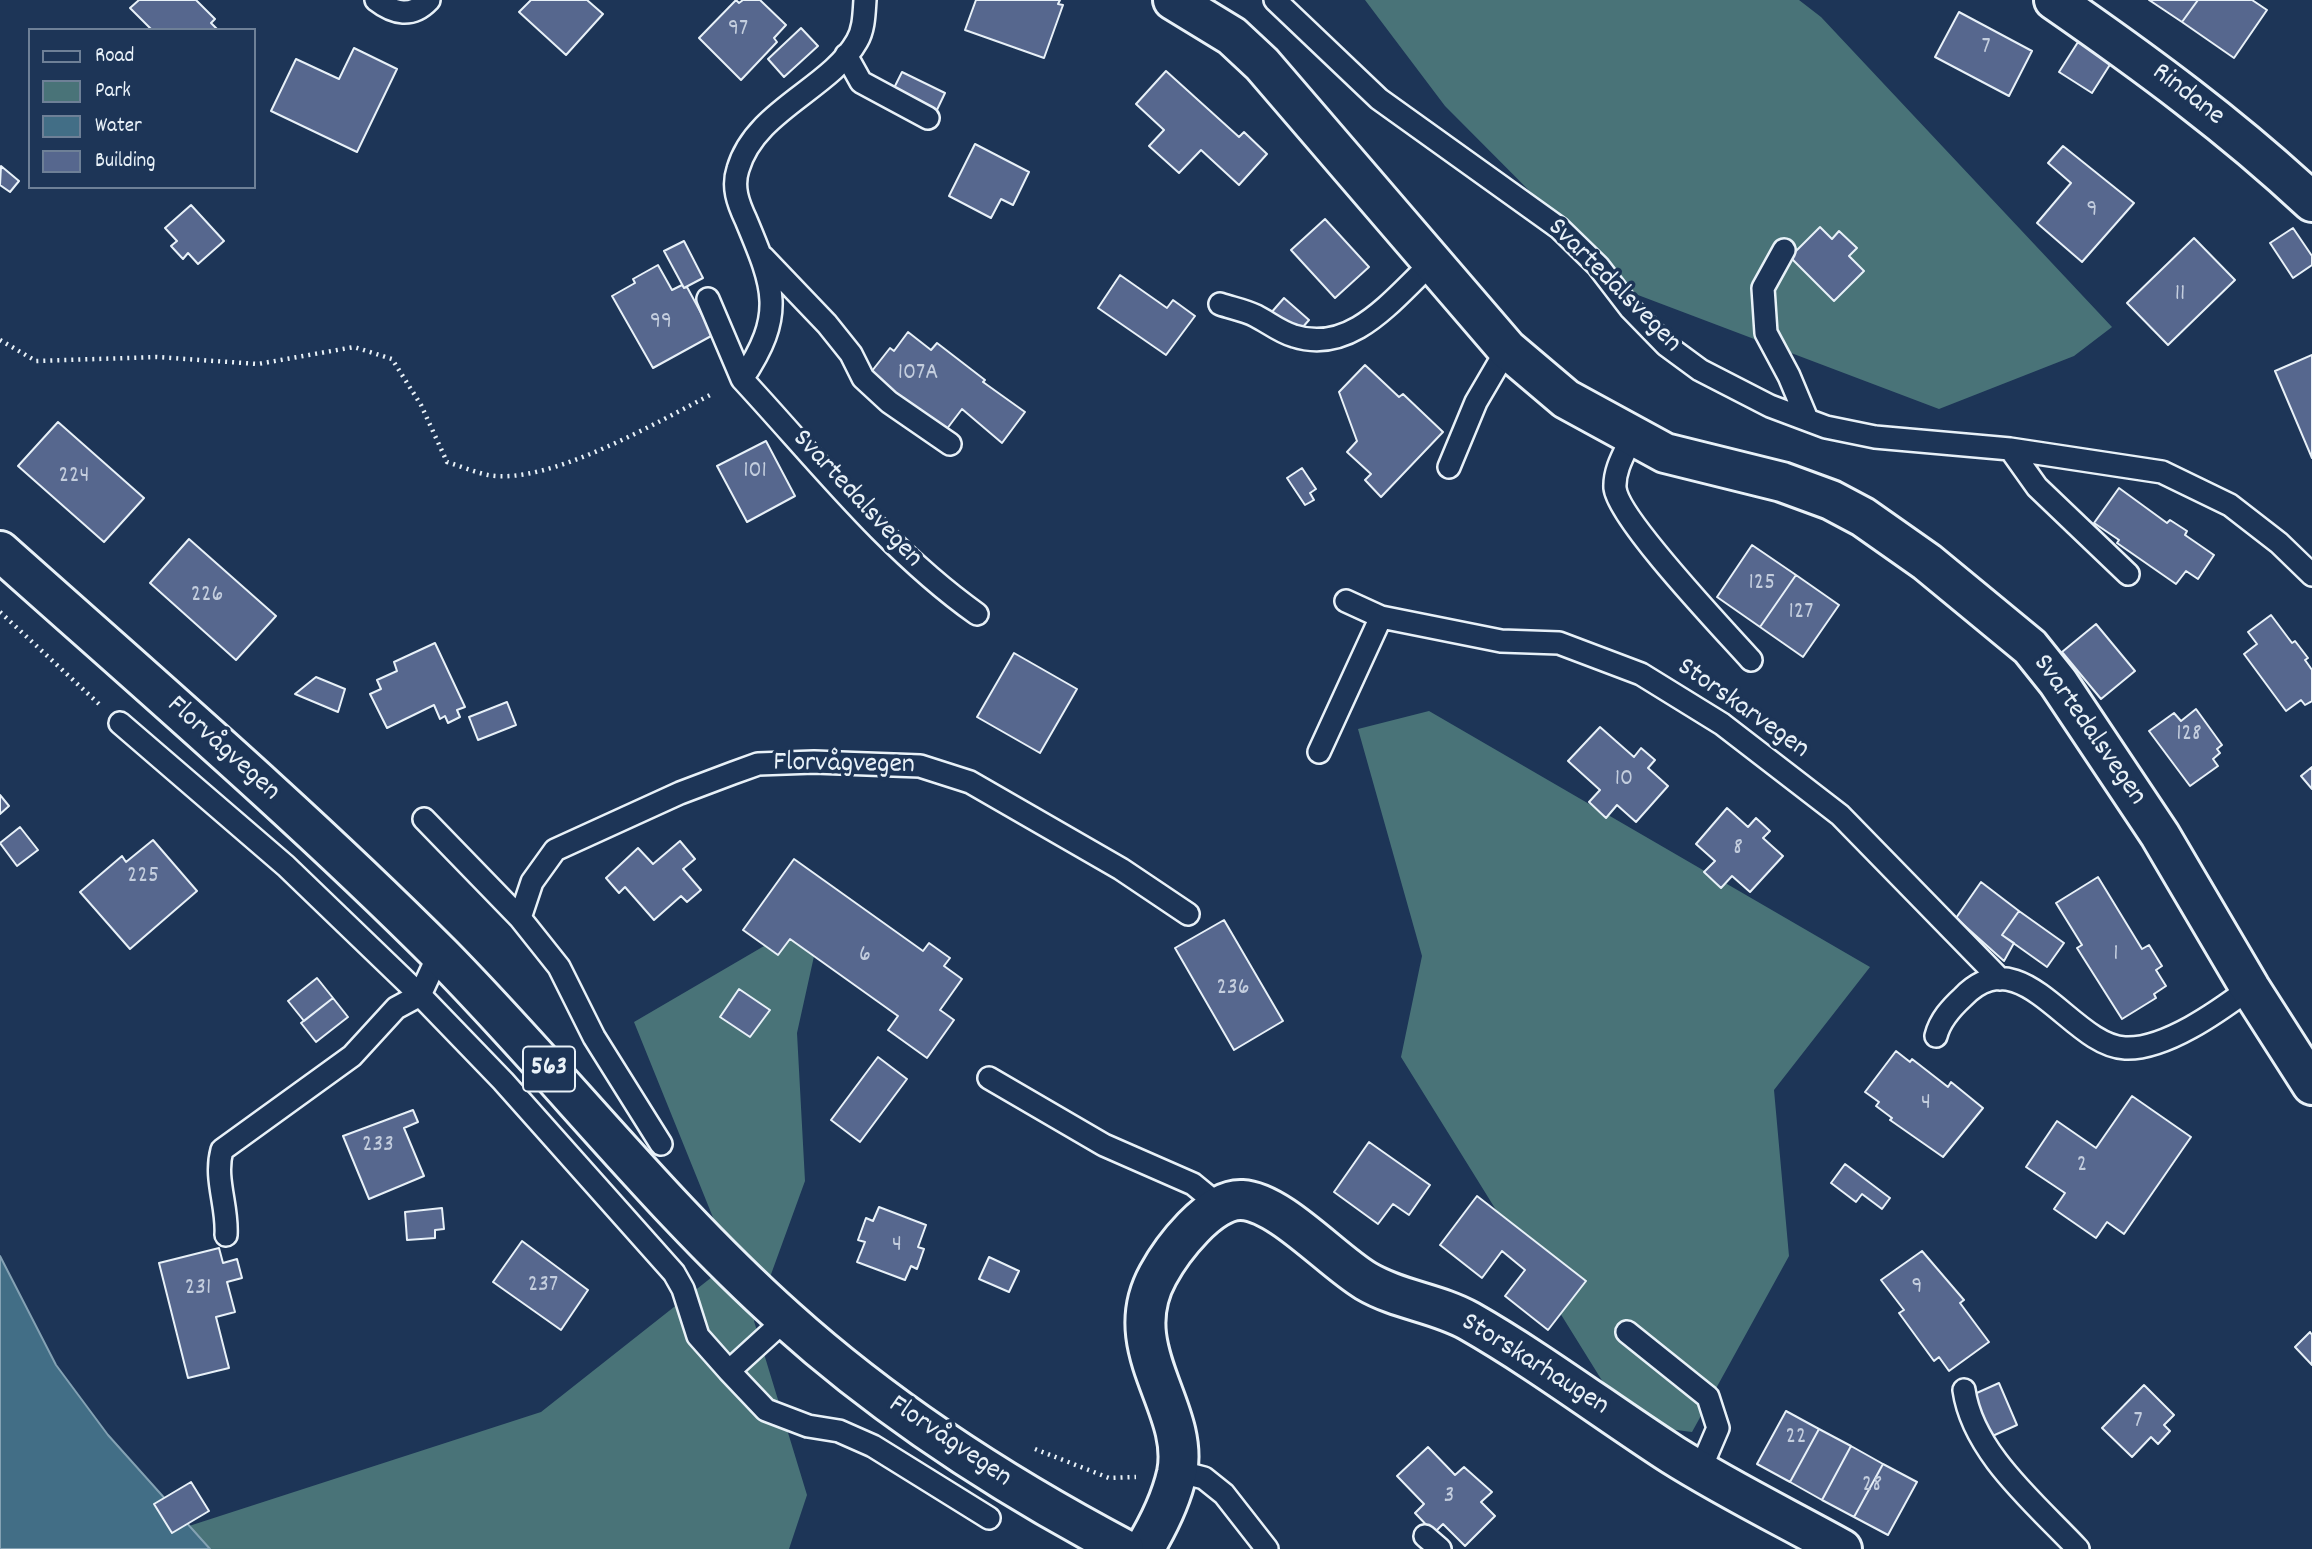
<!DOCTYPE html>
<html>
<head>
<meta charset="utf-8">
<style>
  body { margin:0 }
  #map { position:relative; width:2312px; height:1549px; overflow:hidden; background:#1d3557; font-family:Dekko,sans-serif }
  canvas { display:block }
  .legend { position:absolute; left:28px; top:28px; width:228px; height:161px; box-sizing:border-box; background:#1d3557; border:2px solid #6e8097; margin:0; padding:9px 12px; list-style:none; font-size:21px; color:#e8f1f8 }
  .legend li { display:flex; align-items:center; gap:14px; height:35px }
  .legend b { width:35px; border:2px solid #6e8097 }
</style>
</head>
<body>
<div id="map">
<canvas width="2312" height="1549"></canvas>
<ul class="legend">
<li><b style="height:9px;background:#1d3557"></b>Road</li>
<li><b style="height:19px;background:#497378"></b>Park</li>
<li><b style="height:19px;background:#426e86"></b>Water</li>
<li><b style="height:19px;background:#56678e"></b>Building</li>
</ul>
</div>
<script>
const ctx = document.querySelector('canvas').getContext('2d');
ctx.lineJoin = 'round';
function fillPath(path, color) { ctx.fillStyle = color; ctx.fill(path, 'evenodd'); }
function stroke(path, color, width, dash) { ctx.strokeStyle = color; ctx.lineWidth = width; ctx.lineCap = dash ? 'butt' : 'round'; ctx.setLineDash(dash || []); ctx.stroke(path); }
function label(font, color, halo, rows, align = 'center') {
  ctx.font = font + ' Dekko,sans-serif'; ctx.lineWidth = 7; ctx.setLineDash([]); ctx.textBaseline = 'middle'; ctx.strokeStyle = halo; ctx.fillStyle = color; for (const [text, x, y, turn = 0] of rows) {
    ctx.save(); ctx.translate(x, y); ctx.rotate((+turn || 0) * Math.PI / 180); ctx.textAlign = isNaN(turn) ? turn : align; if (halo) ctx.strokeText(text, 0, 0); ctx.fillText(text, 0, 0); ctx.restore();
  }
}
fillPath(new Path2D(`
  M1365,0H1799L1821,17L2112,327L2074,356L1939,409L1630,292L1445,106Z
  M1429,711L1870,967L1774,1090L1789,1256L1692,1432L1629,1424L1401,1057L1422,956L1358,729Z
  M824,911L797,1033L805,1181L754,1321L807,1495L789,1549H210L189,1526L541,1412L731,1262L634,1022Z`), '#497378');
const water = new Path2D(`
  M0,1256L56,1365L108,1435L210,1549H0Z`);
fillPath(water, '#426e86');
stroke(water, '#84a2b4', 2);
const building = new Path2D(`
  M139,0H196L215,19L211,23L218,30H152L130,8Z
  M531,0H587L603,14L566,55L519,12Z
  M736,0L739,3L743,0H760L786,25L774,38L777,42L741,80L699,38Z
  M976,0H1060L1058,4L1063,5L1044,58L965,30Z
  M2149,0H2198L2182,22Z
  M2198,0H2252L2267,10L2234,58L2182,22Z
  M1959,12L2032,51L2009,96L1935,57Z
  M801,28L818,46L784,77L768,59Z
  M2078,42L2111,63L2092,93L2059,72Z
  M354,48L397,69L357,152L271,111L296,59L339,79Z
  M1166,71L1239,137L1244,132L1267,154L1239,185L1201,150L1179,173L1149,146L1164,130L1136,104Z
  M902,72L945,93L935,114L892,92Z
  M975,144L1029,172L1013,205L1001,199L991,218L949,196Z
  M2063,146L2134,203L2082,262L2037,223L2071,183L2048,163Z
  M1,166L19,181L10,192L0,185Z
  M191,205L224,241L198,264L188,253L183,259L171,246L177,241L165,228Z
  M1325,219L1369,267L1335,298L1291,250Z
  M1820,227L1832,239L1839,231L1857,248L1849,256L1864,271L1834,301L1790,257Z
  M2293,228L2312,256V265L2293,278L2270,243Z
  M2194,238L2235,280L2168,345L2127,303Z
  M684,241L703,278L684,288L664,251Z
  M658,265L672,290L682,285L684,288L687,287L713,335L653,368L612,296L635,283L633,279Z
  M1120,275L1167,308L1173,300L1195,316L1166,355L1098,308Z
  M1284,298L1309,320L1295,336L1270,314Z
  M908,332L931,350L937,343L985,380L983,382L1025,412L1002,443L962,409L943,434L868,376L890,348L894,351Z
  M2312,355V458L2275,371Z
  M1365,365L1399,397L1403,394L1443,432L1381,497L1365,480L1371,474L1347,452L1357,441L1339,392Z
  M58,422L144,498L104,542L18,466Z
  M766,441L795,496L747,522L717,466Z
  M1302,468L1316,489L1310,493L1314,500L1305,505L1287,478Z
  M2119,488L2167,523L2170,520L2187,531L2185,535L2214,555L2198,579L2186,571L2176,584L2117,543L2119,540L2094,523Z
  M189,539L276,616L236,660L150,583Z
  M1752,545L1796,575L1760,627L1717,597Z
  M1796,575L1839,605L1803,657L1760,627Z
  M2271,615L2292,643L2295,641L2308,658L2305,660L2312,670V701L2305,705L2301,700L2286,711L2244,654L2257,644L2248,632Z
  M2096,624L2135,671L2101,699L2062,652Z
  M435,643L465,707L457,710L460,717L448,723L445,716L440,719L434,705L387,728L370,694L381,689L377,680L397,671L394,662Z
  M1014,653L1077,689L1040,753L977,717Z
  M316,677L345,689L338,712L295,694Z
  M507,702L516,725L478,740L469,717Z
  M2196,709L2222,745L2217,749L2220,753L2213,759L2218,766L2190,786L2149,731L2174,713L2181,721Z
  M1600,727L1634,757L1641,748L1655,760L1648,768L1668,786L1636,822L1617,805L1606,818L1589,802L1600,790L1568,761Z
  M2312,767V789L2301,776Z
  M0,795L9,806L0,814Z
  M1727,808L1748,827L1756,818L1770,831L1763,838L1783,856L1750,892L1732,876L1721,888L1704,872L1715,861L1696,844Z
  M20,827L38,850L17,866L0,843Z
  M153,840L197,891L130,949L80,892L122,856L126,862Z
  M680,841L695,859L683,869L701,890L687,902L681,896L654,920L625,887L619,893L606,878L638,848L653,864Z
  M794,859L923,951L929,943L950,958L944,966L962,979L940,1010L954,1020L927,1058L888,1030L898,1016L790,939L778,955L743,930Z
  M2098,877L2142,949L2149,945L2162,966L2156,970L2166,986L2154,994L2156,998L2122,1019L2077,948L2082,945L2056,903Z
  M1981,882L2019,911L2002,935L2014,943L2004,961L1956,918Z
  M2019,911L2064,943L2047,967L2002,935Z
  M1224,920L1283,1021L1234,1050L1175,948Z
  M317,978L333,998L304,1021L288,1001Z
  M739,989L770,1010L750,1037L720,1017Z
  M333,998L348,1017L316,1042L301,1023Z
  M1896,1051L1910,1062L1912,1059L1948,1087L1951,1082L1983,1108L1943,1157L1890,1120L1892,1118L1876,1106L1879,1102L1865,1092Z
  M878,1057L907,1079L860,1142L831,1120Z
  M2132,1096L2191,1137L2124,1234L2107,1222L2096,1238L2054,1209L2065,1193L2026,1167L2057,1121L2096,1148Z
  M413,1110L418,1122L404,1128L424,1176L369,1199L343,1136Z
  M1369,1142L1430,1185L1409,1215L1393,1204L1378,1224L1334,1192Z
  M1845,1164L1890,1198L1882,1209L1862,1194L1856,1202L1831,1183Z
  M1477,1196L1586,1281L1548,1330L1505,1296L1525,1270L1502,1251L1482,1278L1440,1245Z
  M879,1207L926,1225L918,1247L924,1249L917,1269L911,1266L905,1280L857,1262L865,1242L858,1240L866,1218L873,1221Z
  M442,1208L444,1229L435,1230V1238L407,1240L405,1212Z
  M522,1241L588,1290L561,1330L493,1282Z
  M219,1248L223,1263L237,1259L242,1278L227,1282L235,1312L216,1317L229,1368L188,1378L159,1263Z
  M1922,1251L1964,1300L1960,1303L1989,1342L1949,1371L1939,1357L1934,1361L1899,1313L1904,1310L1881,1280Z
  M989,1257L1019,1271L1009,1292L979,1279Z
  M2310,1332L2312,1335V1365L2295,1347Z
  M1999,1383L2017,1425L1988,1438L1970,1396Z
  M2144,1385L2174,1415L2164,1425L2170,1431L2158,1444L2151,1437L2132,1457L2102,1428Z
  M1786,1411L1819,1429L1790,1482L1757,1464Z
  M1819,1429L1851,1446L1822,1500L1790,1482Z
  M1851,1446L1883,1464L1854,1517L1822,1500Z
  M1428,1447L1455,1475L1464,1467L1492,1492L1481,1502L1495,1516L1465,1546L1443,1524L1434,1533L1415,1513L1424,1504L1397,1476Z
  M1883,1464L1917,1482L1888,1535L1854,1517Z
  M191,1482L209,1511L172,1533L154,1504Z`);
fillPath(building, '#56678e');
stroke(building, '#e8f1f8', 2);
const lane = new Path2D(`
  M376,0C394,14 412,18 429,0
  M865,0C864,14 864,29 857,41C830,89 755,110 738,169C732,187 738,203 746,220C774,287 786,314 742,379C817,460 887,550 977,614
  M1275,0L1379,99L1559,228L1598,266L1631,309L1666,345L1700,370L1770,406L1826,427L1875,437L2010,449L2162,472L2230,505L2279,543L2312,575
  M846,55L861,82L928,118
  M1784,250L1763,288L1766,333L1789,376L1807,419
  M763,257L827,324L851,354L863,378L889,402L950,444
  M708,299L742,379
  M1220,304C1231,308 1244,310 1256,316C1268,322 1280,332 1294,336C1353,355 1394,297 1433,262
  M1632,437C1624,454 1614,470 1615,488C1618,519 1726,632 1751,660
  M2010,449L2037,487L2128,574
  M1449,467L1476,402L1507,349
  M1346,601L1381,617L1501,641L1559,643L1641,674L1722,724L1840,815L2000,979
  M120,723L286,866L420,995L503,1081L674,1273L683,1289L698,1336L729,1371L786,1319
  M1319,752L1381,617
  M424,819L520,918L559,967L594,1037L661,1144
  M520,918L532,882L555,850L680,793L733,773L758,764L814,762L920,766L970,782L1121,869L1188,914
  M1936,1036C1940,1020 1951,1008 1963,997C2022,936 2071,1046 2125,1048C2165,1050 2219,1011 2250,988
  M989,1078L1104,1145L1193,1184L1221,1207
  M226,1235C228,1206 214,1179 222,1150L352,1056L396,1008L420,995L439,954
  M1627,1332L1708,1397L1718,1428L1700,1470
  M729,1371L766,1410L808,1426L839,1431L873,1446L989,1518
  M1964,1390C1973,1453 2036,1504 2078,1549
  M1177,1471L1204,1478L1224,1494L1267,1549
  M1425,1536L1440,1549`);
const street = new Path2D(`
  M1173,0L1232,36L1262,64L1507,349L1566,399L1665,453L1782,482L1831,500L1863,517L1927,562L2030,647L2058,682L2160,835L2250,988L2312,1085
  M2054,0C2145,63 2232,127 2312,202
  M1144,1549C1158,1526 1171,1500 1177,1473C1190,1407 1117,1349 1158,1275C1171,1251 1210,1198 1242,1200C1280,1202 1332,1261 1366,1281C1398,1300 1437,1303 1469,1321C1539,1361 1605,1411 1673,1455C1727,1489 1786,1518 1842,1549`);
const primary = new Path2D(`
  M0,551C149,684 301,815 442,956C559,1075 662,1208 786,1319C888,1411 1003,1485 1124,1549`);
stroke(lane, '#e8f1f8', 26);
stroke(street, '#e8f1f8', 44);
stroke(primary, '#e8f1f8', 44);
stroke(new Path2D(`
  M0,340L36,361L157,357L258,364L354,347L392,359L421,405L447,462C460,466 474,472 488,475C548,486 659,421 714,393
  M0,612L99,704
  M1035,1449L1109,1478L1136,1477`), '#e8f1f8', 4.5, [2, 5]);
stroke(lane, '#1d3557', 21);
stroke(street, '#1d3557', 38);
stroke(primary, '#1d3557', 38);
label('24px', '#c4cede', null, [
  ["97",738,31],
  ["7",1986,49],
  ["9",2092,212],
  ["11",2180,296],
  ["99",661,324],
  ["107A",918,375],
  ["101",755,473],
  ["224",74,478],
  ["125",1762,585],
  ["226",207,597],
  ["127",1801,614],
  ["128",2189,736],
  ["10",1624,781],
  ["8",1738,850],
  ["225",143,878],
  ["1",2116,956],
  ["6",865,957],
  ["236",1233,990],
  ["4",1926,1105],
  ["233",378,1147],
  ["2",2082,1167],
  ["4",897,1247],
  ["237",543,1287],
  ["9",1917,1289],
  ["231",198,1290],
  ["7",2138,1423],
  ["22",1796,1439],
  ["28",1872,1487],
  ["3",1449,1498]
]);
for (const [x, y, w] of [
  [549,1069,52]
]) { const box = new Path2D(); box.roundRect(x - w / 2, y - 22.5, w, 45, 5); ctx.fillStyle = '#1d3557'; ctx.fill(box); stroke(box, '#e8f1f8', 2); }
label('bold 26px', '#e8f1f8', null, [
  ["563",549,1069]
]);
label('28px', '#e8f1f8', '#1d3557', [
  ["Rindane",2187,96,38],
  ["Svartedalsvegen",1613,287,45],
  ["Svartedalsvegen",856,500,47],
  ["Storskarvegen",1742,710,35],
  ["Svartedalsvegen",2088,731,55],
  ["Florvågvegen",222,750,42],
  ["Florvågvegen",844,766,1],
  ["Storskarhaugen",1534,1366,32],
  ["Florvågvegen",949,1443,34]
]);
</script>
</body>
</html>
